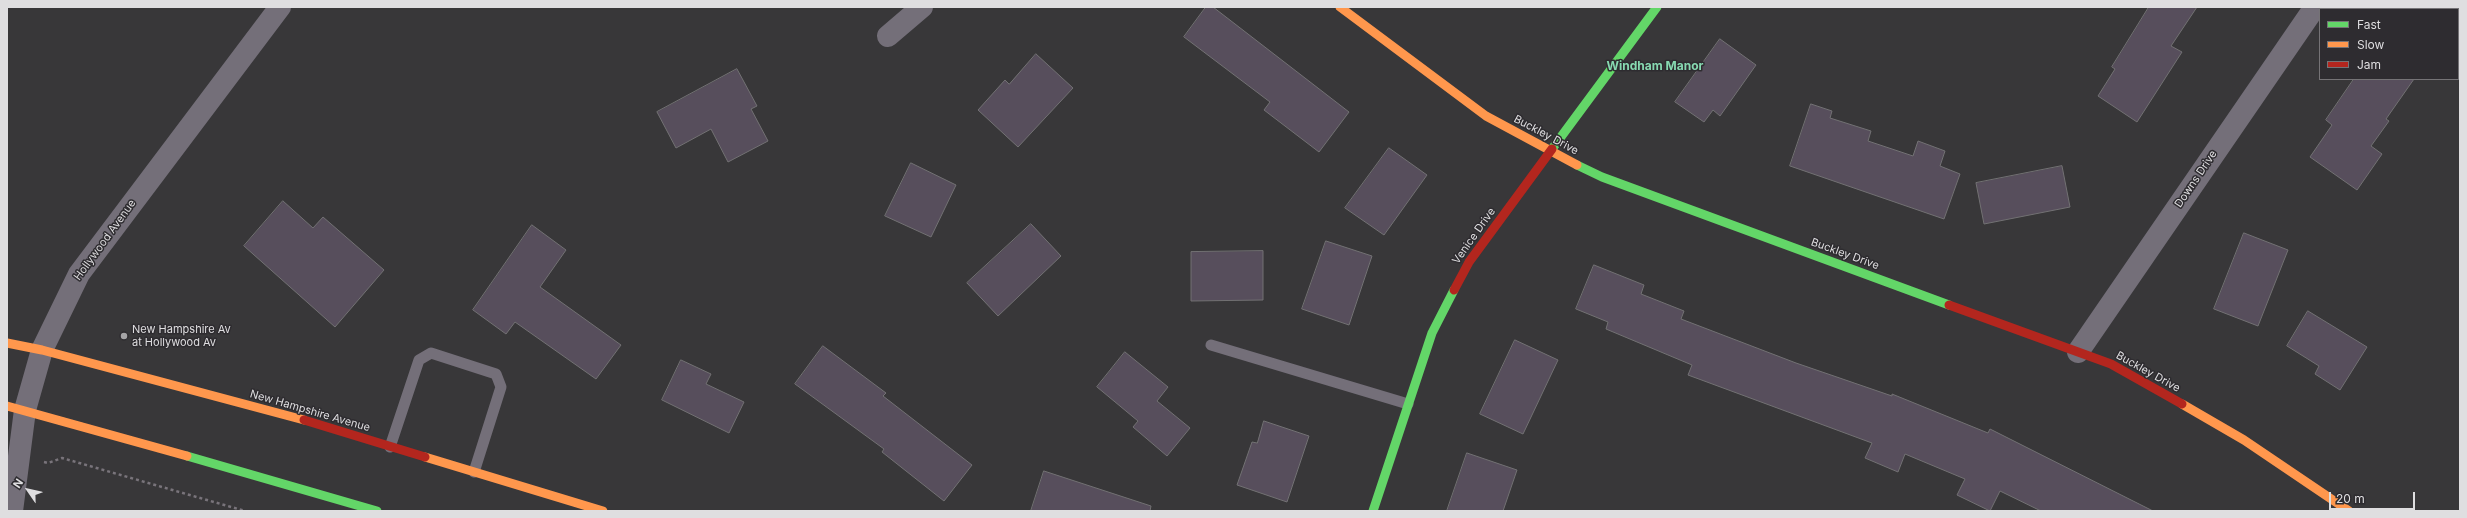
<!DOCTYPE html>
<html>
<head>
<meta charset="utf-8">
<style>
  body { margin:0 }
  #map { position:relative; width:2467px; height:518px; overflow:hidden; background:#383739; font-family:Inter,sans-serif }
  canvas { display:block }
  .frame { position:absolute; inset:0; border:8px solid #dfdee0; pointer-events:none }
  .legend { position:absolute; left:2319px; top:8px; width:140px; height:72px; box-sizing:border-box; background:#2e2c30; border:1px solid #757376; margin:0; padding:5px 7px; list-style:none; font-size:12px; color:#dfdee0 }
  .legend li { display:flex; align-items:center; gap:8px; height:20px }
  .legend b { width:20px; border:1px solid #757376 }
  .north { position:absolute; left:8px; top:470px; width:40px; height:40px; -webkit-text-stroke:3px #2e2c30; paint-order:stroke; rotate:304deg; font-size:11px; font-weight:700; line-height:16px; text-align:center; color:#dfdee0 }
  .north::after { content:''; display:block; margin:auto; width:14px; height:18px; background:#dfdee0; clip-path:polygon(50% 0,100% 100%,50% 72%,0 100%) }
  .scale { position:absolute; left:2329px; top:492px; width:86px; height:18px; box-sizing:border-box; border:2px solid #dfdee0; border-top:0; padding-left:5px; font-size:12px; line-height:14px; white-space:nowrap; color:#dfdee0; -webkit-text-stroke:3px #2e2c30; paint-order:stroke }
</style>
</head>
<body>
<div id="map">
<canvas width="2467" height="518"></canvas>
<div class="frame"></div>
<ul class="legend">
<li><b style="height:5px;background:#63d668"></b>Fast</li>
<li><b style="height:5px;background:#ff974d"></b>Slow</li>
<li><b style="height:5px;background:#b3261e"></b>Jam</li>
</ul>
<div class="north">N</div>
<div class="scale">20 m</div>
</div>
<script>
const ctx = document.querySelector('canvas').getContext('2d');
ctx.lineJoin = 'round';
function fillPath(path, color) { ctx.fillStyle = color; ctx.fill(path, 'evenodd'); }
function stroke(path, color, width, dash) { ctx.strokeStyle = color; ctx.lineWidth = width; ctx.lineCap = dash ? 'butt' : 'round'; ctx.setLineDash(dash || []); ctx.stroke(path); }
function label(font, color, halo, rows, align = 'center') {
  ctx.font = font + ' Inter,sans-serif'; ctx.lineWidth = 3; ctx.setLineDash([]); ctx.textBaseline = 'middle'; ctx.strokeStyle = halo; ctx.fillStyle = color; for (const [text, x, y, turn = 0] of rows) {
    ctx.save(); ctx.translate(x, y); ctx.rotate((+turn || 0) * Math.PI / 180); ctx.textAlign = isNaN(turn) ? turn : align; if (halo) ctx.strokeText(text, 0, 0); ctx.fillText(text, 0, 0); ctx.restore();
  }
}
const building = new Path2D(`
  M1206,7H1213L1349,112L1319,152L1264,110L1270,102L1184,37Z
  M2149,7H2197L2171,46L2182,52L2137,122L2098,96L2115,69L2112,67Z
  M1720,39L1756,65L1720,116L1713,110L1704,122L1675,102Z
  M1036,54L1073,88L1018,147L978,110L1005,80L1009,84Z
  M737,69L757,106L751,109L768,141L728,162L711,129L676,148L657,112Z
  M2354,79H2414L2386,119L2389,121L2371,146L2382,154L2357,190L2310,157L2332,125L2326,120Z
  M1811,104L1832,111L1830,118L1871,131L1868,141L1913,156L1918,141L1945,151L1940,166L1960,174L1944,219L1790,166Z
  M1389,148L1427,175L1384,235L1345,208Z
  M911,163L956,185L931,237L885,216Z
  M2062,166L2070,207L1984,224L1976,183Z
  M283,201L313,228L323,217L384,270L335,327L244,246Z
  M1031,224L1061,256L998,316L967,283Z
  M532,225L566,250L540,287L621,345L596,379L515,322L506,334L473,310Z
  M2244,233L2288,250L2258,326L2214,309Z
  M1326,241L1372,256L1349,325L1302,309Z
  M1263,251V300L1191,301V252Z
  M1594,265L1644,285L1641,294L1684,311L1681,319L1796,363L1892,396V394L1988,433L1990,429L2153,511H2041L2000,491L1990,511L1957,495L1965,479L1905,454L1898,472L1865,458L1872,443L1688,375L1692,365L1606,329L1608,322L1576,309Z
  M2308,311L2367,347L2340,390L2315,374L2319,366L2287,346Z
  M1515,340L1558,360L1523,434L1480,414Z
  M823,346L886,393L883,396L972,465L944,501L882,452L884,449L795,384Z
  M1125,352L1168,387L1157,401L1190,428L1167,456L1133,427L1138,421L1097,387Z
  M681,360L711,374L706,384L744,402L729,433L662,400Z
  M1264,421L1309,436L1287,502L1237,485L1252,442L1257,443Z
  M1467,453L1517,470L1503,511H1447Z
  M1044,471L1151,506L1150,511H1031Z`);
fillPath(building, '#574e5c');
stroke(building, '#727173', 1);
stroke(new Path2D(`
  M44,462L48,463L62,458L245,511`), '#79747b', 2.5, [3, 3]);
stroke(new Path2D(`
  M1211,345L1408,404
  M390,447L419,360L431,353L496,374L501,387L474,472`), '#746f79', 11);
stroke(new Path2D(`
  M888,36L922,7
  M2078,352L2315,7
  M12,511L25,410L42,350L79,274L280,7`), '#746f79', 22);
stroke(new Path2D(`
  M1552,149L1657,7
  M1577,165L1602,177L1949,305
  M187,456L377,511
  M1373,511L1432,333L1454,290`), '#63d668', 9);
stroke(new Path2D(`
  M1340,7L1486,116L1577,165
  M7,343L42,350L304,420
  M2182,404L2244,440L2349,511
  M7,406L187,456
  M425,457L603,511`), '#ff974d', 9);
stroke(new Path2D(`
  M1454,290L1469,262L1552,149
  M1949,305L2111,364L2182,404
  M304,420L425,457`), '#b3261e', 9);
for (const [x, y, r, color] of [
  [124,336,4,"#a5a4a6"]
]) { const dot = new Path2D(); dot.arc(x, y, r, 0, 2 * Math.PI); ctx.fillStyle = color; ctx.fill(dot); stroke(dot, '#2e2c30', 1.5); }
label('11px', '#dfdee0', '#2e2c30', [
  ["Buckley Drive",1546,135,28],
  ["Downs Drive",2196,179,-56],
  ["Venice Drive",1474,236,-55],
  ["Hollywood Avenue",105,240,-54],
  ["Buckley Drive",1845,254,20],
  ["Buckley Drive",2148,372,29],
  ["New Hampshire Avenue",310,411,16]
]);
label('11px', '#dfdee0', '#2e2c30', [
  ["New Hampshire Av",132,330],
  ["at Hollywood Av",132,343]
], 'left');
label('bold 12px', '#87d9b1', '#2e2c30', [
  ["Windham Manor",1655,66]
]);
</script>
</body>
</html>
